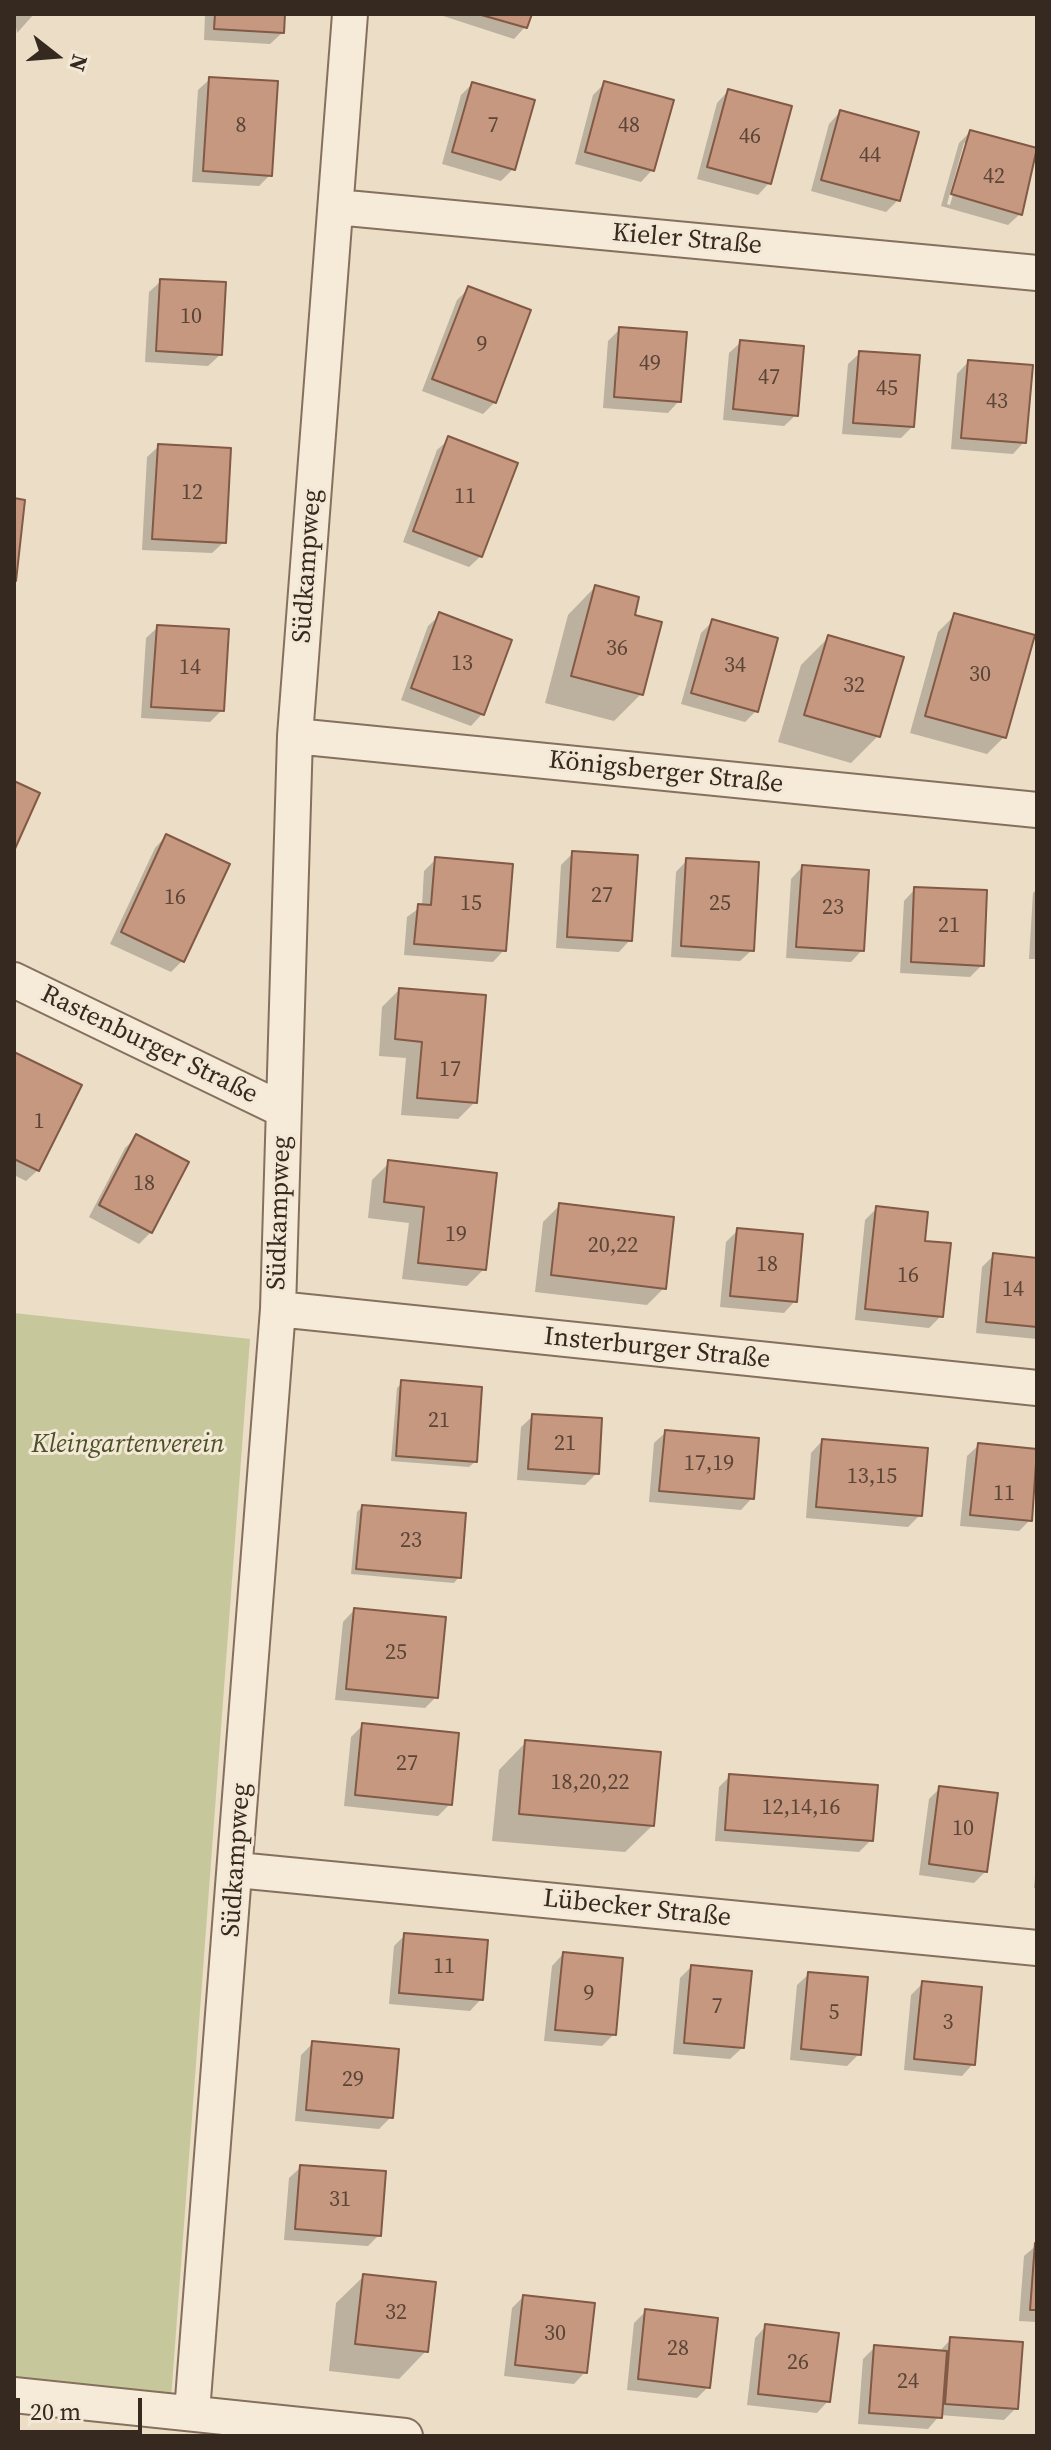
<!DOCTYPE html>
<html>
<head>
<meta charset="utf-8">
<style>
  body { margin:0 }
  #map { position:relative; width:1051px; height:2450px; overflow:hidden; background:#ebddc6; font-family:"Source Serif 4",serif }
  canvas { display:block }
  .frame { position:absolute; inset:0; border:16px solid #362920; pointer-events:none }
  .north { position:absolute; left:16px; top:16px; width:80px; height:80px; -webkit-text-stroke:6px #f3e8d5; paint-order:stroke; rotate:107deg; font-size:22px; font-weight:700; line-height:32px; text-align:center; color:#362920 }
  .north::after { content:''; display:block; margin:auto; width:28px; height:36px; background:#362920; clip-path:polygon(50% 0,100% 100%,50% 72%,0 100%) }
  .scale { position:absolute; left:16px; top:2398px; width:126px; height:36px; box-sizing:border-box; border:4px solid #362920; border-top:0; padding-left:10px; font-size:24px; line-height:28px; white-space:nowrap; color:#362920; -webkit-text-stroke:6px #f3e8d5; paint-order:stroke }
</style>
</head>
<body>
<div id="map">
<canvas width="1051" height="2450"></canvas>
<div class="frame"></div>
<div class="north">N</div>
<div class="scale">20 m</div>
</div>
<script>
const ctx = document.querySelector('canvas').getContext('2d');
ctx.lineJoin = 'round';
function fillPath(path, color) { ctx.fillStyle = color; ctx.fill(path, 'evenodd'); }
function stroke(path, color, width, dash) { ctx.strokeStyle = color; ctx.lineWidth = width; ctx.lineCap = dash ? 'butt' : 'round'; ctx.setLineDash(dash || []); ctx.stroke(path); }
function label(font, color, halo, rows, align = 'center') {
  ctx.font = font + ' "Source Serif 4",serif'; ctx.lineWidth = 6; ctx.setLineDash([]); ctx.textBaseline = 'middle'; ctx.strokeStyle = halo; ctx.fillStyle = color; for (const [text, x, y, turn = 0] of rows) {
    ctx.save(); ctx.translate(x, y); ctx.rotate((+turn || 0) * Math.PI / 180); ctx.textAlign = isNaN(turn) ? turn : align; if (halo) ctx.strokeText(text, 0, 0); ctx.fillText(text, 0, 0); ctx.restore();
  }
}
fillPath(new Path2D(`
  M14,1313L250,1339L171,2399L14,2383Z`), '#c6c89b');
fillPath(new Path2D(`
  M14,14H34L17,33Z
  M205,14H283L282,33L270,44L204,40Z
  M437,14H529L525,27L514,39Z
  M210,79L270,175L259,186L192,182L198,90Z
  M605,83L652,170L641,182L575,164L593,95Z
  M472,84L513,169L501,181L442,164L461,95Z
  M728,91L769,183L758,195L697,179L717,103Z
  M840,112L898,200L886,212L811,191L829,124Z
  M970,132L1037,151L1020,214L1008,225L941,206L959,143ZM964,143H968L950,205L947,204Z
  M161,281L220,355L208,366L145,362L149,292Z
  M469,288L495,402L483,414L422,391L457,300Z
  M620,329L679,401L668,413L603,408L608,341Z
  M741,342L796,415L784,426L723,420L729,353Z
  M860,353L912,427L901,438L842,434L848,364Z
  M968,362L1024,442L1013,454L951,449L957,374Z
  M449,439L481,556L469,567L403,542L437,450Z
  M159,446L224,542L212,553L142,550L147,457Z
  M595,587L632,616L641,694L614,721L545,703L568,615Z
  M440,615L482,714L471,726L401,700L428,626Z
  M955,615L1004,737L987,754L910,733L938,632Z
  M712,622L756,711L745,722L681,704L701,633Z
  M158,627L222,710L210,722L141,718L146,638Z
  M829,637L878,736L851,763L778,742L801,665Z
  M166,836L183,960L171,972L110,944L155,848Z
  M573,853L630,940L619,952L556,948L561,865Z
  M436,859L504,950L493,962L404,955L407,917L422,906L424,871Z
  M687,860L752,950L740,961L671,957L676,872Z
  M802,867L862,950L851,962L786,958L791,879Z
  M915,889L982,965L970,977L900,973L904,901Z
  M1037,889V959H1029L1033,893Z
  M399,990L475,1102L458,1119L401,1115L406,1058L379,1056L382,1007Z
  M14,1054L38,1170L26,1181L14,1175Z
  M136,1137L151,1232L139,1244L89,1217L125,1148Z
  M389,1163L484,1269L467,1286L402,1279L409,1223L368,1218L372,1180Z
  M560,1205L664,1288L647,1305L535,1292L543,1222Z
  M877,1208L923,1242L941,1316L929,1328L855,1320L865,1220Z
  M738,1230L795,1301L784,1313L720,1307L726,1242Z
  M994,1255L1037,1260V1339L976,1333L982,1267Z
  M402,1383L475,1462L469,1467L391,1461L397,1388Z
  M533,1416L597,1473L585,1485L517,1480L521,1427Z
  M666,1432L752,1498L741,1510L649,1502L654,1443Z
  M822,1441L920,1515L908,1527L806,1518L811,1453Z
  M979,1445L1037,1451L1030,1520L1019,1531L960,1526L967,1456Z
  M362,1507L459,1577L454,1583L351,1574L357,1512Z
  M354,1610L436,1697L425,1708L335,1700L343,1622Z
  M363,1725L450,1804L438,1816L344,1806L351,1737Z
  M526,1742L653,1825L625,1852L492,1841L499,1770Z
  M730,1776L871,1840L859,1852L715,1841L719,1787Z
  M940,1788L986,1871L974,1883L919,1875L929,1799Z
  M1037,1853V1888H1034Z
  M405,1935L481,1999L470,2011L389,2004L394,1946Z
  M563,1954L614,2034L602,2046L544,2041L552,1966Z
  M691,1967L742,2048L730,2059L673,2054L680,1978Z
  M809,1974L859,2054L847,2066L790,2060L797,1985Z
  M923,1983L973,2064L962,2076L904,2070L911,1995Z
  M313,2043L391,2117L379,2129L295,2121L301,2055Z
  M301,2167L379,2235L368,2246L284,2240L289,2178Z
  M1037,2245V2322L1019,2321L1024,2256Z
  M364,2276L426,2351L399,2379L329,2371L336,2303Z
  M523,2297L585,2372L574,2384L504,2376L512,2308Z
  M646,2311L708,2387L697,2398L627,2390L634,2323Z
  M766,2326L828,2401L817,2413L747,2405L755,2338Z
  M951,2339L1016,2408L1004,2420L940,2415L928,2429L858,2424L863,2359L875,2347L939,2352Z`), '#0003');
const building = new Path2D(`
  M215,14H285L284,33L214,29Z
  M478,14H532L527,28Z
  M209,77L278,81L272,176L203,171Z
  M604,81L674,100L654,171L585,152Z
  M472,82L535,100L515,170L452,152Z
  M728,89L792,106L771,184L707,167Z
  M840,110L919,132L900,201L821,180Z
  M970,130L1037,148L1022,215L951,194Z
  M160,279L226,282L222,355L156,351Z
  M468,286L531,310L496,403L432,379Z
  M619,327L687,332L681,402L614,397Z
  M740,340L804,346L798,416L733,409Z
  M859,351L920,355L914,427L853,423Z
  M968,360L1033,365L1026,443L961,438Z
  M448,436L518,463L482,557L413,531Z
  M158,444L231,448L226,543L152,539Z
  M14,498L25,500L16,581H14Z
  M595,585L639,597L635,615L662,622L643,695L571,676Z
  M439,612L512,640L484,715L411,688Z
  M954,613L1035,635L1006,738L925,716Z
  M712,619L778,638L758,712L691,693Z
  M157,625L229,629L224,711L151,707Z
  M828,635L904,657L880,737L804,715Z
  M14,781L40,793L14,851Z
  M166,834L230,864L184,962L121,932Z
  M572,851L638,855L632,941L567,937Z
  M435,857L513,864L506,951L414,944L418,904L431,905Z
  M686,858L759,862L754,951L681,946Z
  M802,865L869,870L864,951L796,947Z
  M914,887L987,890L984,966L911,962Z
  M399,988L486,995L477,1103L417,1098L422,1042L395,1039Z
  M14,1052L82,1085L39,1171L14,1159Z
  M136,1134L189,1162L152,1233L99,1205Z
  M388,1160L497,1173L486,1270L418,1263L424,1207L384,1202Z
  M559,1203L674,1217L666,1289L551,1275Z
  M876,1206L928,1212L925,1241L951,1243L943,1317L865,1309Z
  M737,1228L803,1234L797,1302L730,1296Z
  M993,1253L1037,1258V1327L986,1322Z
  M401,1380L482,1387L477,1462L396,1456Z
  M532,1414L602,1418L599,1474L528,1469Z
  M665,1430L759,1438L754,1499L659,1491Z
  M822,1439L928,1448L922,1516L816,1507Z
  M978,1443L1037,1449L1032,1521L970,1515Z
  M362,1505L466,1513L461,1578L356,1569Z
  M354,1608L446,1617L438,1698L346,1689Z
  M362,1723L459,1733L452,1805L355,1795Z
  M525,1740L661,1752L654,1826L519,1814Z
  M729,1774L878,1785L873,1841L725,1830Z
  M939,1786L998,1793L987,1872L929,1864Z
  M404,1933L488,1940L483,2000L399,1993Z
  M563,1952L623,1958L616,2035L555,2030Z
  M691,1965L752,1971L744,2048L684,2043Z
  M808,1972L868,1977L861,2055L801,2049Z
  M922,1981L982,1987L975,2065L914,2059Z
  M312,2041L399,2049L393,2118L306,2110Z
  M300,2165L386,2171L381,2236L295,2229Z
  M1035,2243H1037V2310H1030Z
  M363,2274L436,2282L428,2352L355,2344Z
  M523,2295L595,2303L587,2373L515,2365Z
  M645,2309L718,2318L710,2388L638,2379Z
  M765,2324L839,2333L830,2402L758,2394Z
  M950,2337L1023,2342L1018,2409L945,2404Z
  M874,2345L947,2351L942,2418L869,2413Z`);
fillPath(building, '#c6987f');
stroke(building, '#825945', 2);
const minor = new Path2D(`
  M336,207L1037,273
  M295,736L1037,810
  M14,980L283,1110
  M278,1309L1037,1388
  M237,1870L1037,1948
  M14,2395L405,2436
  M192,2412L278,1309L295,736L350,14`);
stroke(minor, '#85705d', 38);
stroke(minor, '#f6ebd9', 34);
label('22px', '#5a4538', null, [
  ["8",241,126],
  ["7",493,126],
  ["48",629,126],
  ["46",750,137],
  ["44",870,156],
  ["42",994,177],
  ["10",191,317],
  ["9",482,345],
  ["49",650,364],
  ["47",769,378],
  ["45",887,389],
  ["43",997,402],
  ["12",192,493],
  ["11",465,497],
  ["36",617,649],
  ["13",462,664],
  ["34",735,666],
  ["14",190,668],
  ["30",980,675],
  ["32",854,686],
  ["27",602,896],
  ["16",175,898],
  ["15",471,904],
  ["25",720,904],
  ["23",833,908],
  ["21",949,926],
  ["17",450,1070],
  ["1",39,1122],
  ["18",144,1184],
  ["19",456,1235],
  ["20,22",613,1246],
  ["18",767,1265],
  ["16",908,1276],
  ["14",1013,1290],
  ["21",439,1421],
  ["21",565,1444],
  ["17,19",709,1464],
  ["13,15",872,1477],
  ["11",1004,1494],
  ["23",411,1541],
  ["25",396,1653],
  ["27",407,1764],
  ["18,20,22",590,1783],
  ["12,14,16",801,1808],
  ["10",963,1829],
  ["11",444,1967],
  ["9",589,1994],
  ["7",717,2007],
  ["5",834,2013],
  ["3",948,2023],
  ["29",353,2080],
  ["31",340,2200],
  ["32",396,2313],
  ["30",555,2334],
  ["28",678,2349],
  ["26",798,2363],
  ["24",908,2382]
]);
label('26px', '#362920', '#f3e8d5', [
  ["Kieler Straße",687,240,5],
  ["Südkampweg",308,566,-86],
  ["Königsberger Straße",666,773,6],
  ["Rastenburger Straße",149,1045,26],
  ["Südkampweg",280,1213,-88],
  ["Insterburger Straße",657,1349,6],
  ["Südkampweg",237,1860,-86],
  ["Lübecker Straße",637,1909,6]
]);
label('italic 26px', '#495128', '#f3e8d5', [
  ["Kleingartenverein",128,1445]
]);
</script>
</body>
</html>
